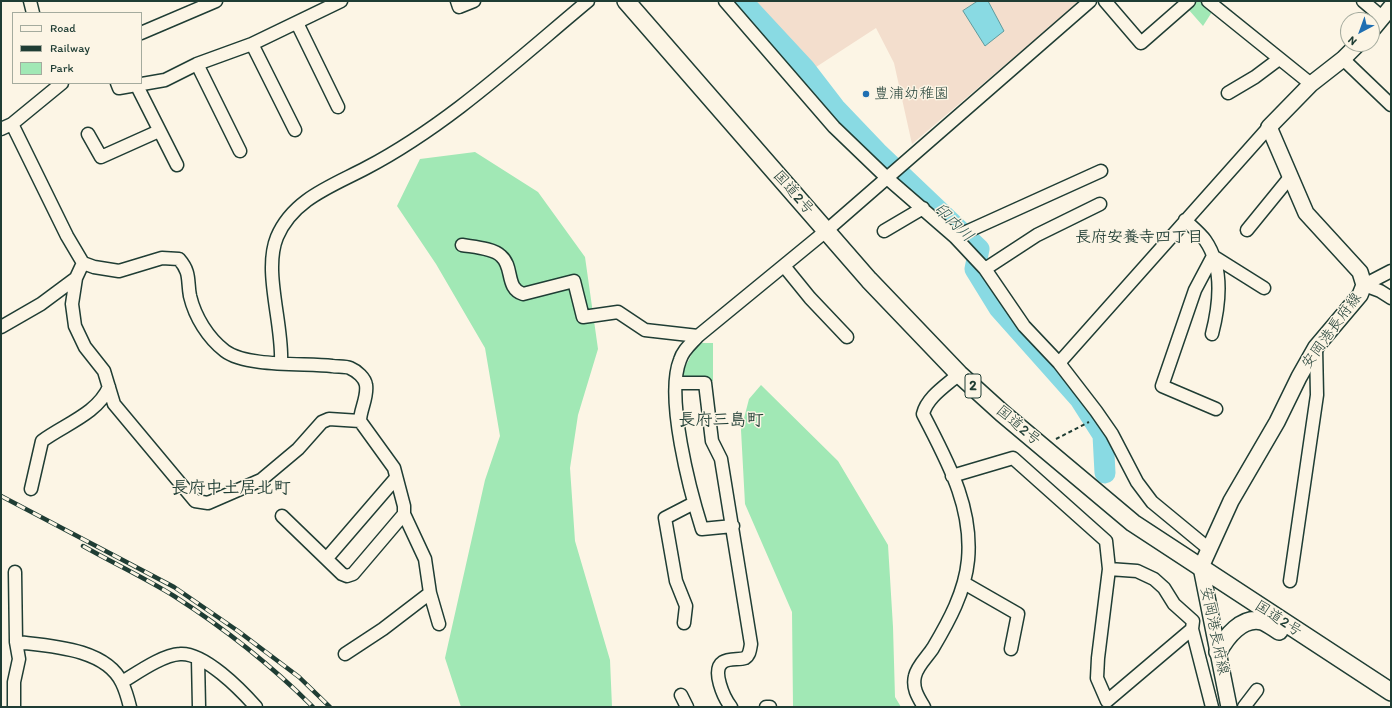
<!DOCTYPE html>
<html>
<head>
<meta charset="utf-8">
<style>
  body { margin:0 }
  #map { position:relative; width:1392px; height:708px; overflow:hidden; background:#fcf5e5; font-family:Itim,sans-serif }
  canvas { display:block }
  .frame { position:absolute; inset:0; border:2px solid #1f3d34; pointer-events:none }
  .legend { position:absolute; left:12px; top:12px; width:130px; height:72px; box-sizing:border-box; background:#fcf5e5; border:1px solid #a4ab9e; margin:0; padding:5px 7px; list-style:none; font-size:12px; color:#1f3d34 }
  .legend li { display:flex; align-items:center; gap:8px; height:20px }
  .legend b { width:20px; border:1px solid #a4ab9e }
  .north { position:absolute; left:1340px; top:12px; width:40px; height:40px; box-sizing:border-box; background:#fcf5e5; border:1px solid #a4ab9e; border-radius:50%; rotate:221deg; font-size:11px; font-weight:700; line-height:16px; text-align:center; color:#1f3d34 }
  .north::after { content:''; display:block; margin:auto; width:14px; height:18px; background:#1f6fb2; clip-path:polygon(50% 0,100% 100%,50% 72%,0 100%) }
</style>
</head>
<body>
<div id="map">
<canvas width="1392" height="708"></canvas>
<div class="frame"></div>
<ul class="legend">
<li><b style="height:5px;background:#fcf5e5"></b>Road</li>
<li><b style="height:5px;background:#1f3d34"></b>Railway</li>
<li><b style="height:11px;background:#a1e8b5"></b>Park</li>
</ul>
<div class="north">N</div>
</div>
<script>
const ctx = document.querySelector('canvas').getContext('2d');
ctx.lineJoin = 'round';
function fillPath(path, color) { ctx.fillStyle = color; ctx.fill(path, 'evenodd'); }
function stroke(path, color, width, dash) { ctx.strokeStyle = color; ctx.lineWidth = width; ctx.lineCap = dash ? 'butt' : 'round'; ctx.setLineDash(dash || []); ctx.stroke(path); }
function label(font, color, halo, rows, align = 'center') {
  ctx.font = font + ' Itim,"Klee One",sans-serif'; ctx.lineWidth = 3; ctx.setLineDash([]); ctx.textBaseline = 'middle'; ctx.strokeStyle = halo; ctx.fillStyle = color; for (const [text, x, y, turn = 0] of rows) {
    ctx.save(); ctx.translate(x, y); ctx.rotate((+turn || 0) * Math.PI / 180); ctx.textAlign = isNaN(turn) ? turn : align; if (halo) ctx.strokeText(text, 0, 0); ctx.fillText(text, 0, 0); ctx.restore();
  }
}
fillPath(new Path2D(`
  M750,1H1080L912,144L894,63L876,28L813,69Z`), '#f3decd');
fillPath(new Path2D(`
  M1196,1L1202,2L1212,12L1203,26L1188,9Z
  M475,152L538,192L585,257L598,349L578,415L570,468L575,541L610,660L612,707H461L445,658L485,480L500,436L485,348L436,264L397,206L420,159Z
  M702,343H713V381H687L682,373L696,346Z
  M761,385L838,461L888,545L893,627L895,697L901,707H793L792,612L745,504L741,430L749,399Z`), '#a1e8b5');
const water = new Path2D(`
  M978,1H988L1004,31L985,46L963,11Z`);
fillPath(water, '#89dae3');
stroke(water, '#5f9b9d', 1);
stroke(new Path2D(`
  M742,1L805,69L835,108L877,152L979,249L975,269L999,308L1080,399L1103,435L1105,473`), '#89dae3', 21);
const minor = new Path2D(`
  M30,1L33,13
  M457,1L459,7L474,1
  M725,1L834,127L887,178L955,237L985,269L1024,326L1059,363L1096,411L1112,434L1137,482L1152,502L1209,549
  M1105,1L1141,43L1189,1
  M1208,1L1311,84
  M1363,1L1383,18
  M297,23L338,107
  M141,33L216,1
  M252,44L295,130
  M1343,59L1391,105
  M197,64L240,151
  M117,83L119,88L165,80L197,64L252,44L341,1
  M136,84L177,165
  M1228,93L1255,77L1279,59
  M12,124L67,236L83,263L94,267L119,271L162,258L179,259C191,273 187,280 190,296C195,317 208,338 225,351C246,367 304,363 332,366C337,367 345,366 350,368C357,371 365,378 366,385C368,397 360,410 360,421L394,468L404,506V514L353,574L347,576L342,574L282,516
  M1,129L12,124L62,83
  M88,134L101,157L159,131
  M1185,220C1191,226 1200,233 1205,240C1224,267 1220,303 1212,334
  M1247,230L1291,176
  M884,231L923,208
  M955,237L1101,171
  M462,245C473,247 493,248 501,256C514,267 505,288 523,294L574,281L583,317L618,312L645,330L698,336
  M1213,256L1195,290L1162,386L1216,409
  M1213,256L1264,288
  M83,263L76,278L72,304L75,326L85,347L104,371L114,404L195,501L208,503L261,480L298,449L322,422L329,419L360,421
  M784,266L810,298L847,337
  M985,269L1037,235L1100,204
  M1364,285L1380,291L1391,298
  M1364,285L1391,271
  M1,327L41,304L76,278
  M281,362C283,324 263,271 277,237C293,199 332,186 366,168C448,125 517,60 588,1
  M1059,363L1269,127
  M676,383H705L712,441L721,459L751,644C750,649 750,655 745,658C739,660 729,658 723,662C711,670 724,698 731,707
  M952,476L1013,458L1106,541L1109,569L1098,658L1097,678L1107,701L1192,629L1212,707
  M31,489L42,441C65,424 97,414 109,387
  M733,526L702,529C690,491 665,397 680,360C683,350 691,344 698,336L826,231L1090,1
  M327,558L396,478
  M1109,569L1137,571L1154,579L1164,588L1174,604L1193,621L1192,629
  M1290,581L1317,395L1316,347
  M964,583L1018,614L1011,649
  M430,593L439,624
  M684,623L686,606L676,581L665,518L694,503
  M16,642C49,646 106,648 122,683C126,691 128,699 130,707
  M345,654L383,629L430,593L425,559L404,514
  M198,659L199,707
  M122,682C137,673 162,655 180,654C204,652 241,690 256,707
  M681,695L687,707
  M14,707V682L19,659L16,642L15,572
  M766,707H770
  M924,707C918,697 912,688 915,676C917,666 928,656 933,648C949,621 965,592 968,560C973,506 947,461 923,414C927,397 947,385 959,374
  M1244,707L1257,690`);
const major = new Path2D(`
  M1372,30L1391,7
  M1229,707L1201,567L1231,501L1277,422L1299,377L1316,347L1360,295L1364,285L1360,272L1306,213L1269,127L1311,84L1343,59L1358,44`);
const highway = new Path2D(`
  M626,1L869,280L959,374L1002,413L1133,523L1391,692
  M1218,652C1226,637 1242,616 1262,621C1268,623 1274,628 1279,631`);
stroke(minor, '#1f3d34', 15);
stroke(major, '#1f3d34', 18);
stroke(highway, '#1f3d34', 20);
stroke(new Path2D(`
  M1056,439L1089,422`), '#1f3d34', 2, [4, 3]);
stroke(minor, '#fcf5e5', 12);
stroke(major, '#fcf5e5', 15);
stroke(highway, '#fcf5e5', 17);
const rail = new Path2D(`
  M1,496L174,587L238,631L299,677L330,707
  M83,546C113,563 145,578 174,596C224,628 271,665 313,707`);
stroke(rail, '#1f3d34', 4.5);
stroke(rail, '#fcf5e5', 3, [9]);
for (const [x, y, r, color] of [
  [866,94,4,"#1f6fb2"]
]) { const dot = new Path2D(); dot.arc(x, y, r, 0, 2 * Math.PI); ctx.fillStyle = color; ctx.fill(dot); stroke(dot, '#fcf5e5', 1.5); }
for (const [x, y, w] of [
  [973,386,16]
]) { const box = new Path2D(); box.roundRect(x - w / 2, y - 12, w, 24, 3); ctx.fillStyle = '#fcf5e5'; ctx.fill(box); stroke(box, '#1f3d34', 1); }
label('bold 14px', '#1f3d34', null, [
  ["2",973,386]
]);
label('15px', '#1f3d34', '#fcf5e5', [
  ["豊浦幼稚園",874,94]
], 'left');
label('15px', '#1f3d34', '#fcf5e5', [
  ["国道2号",793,193,49],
  ["安岡港長府線",1332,331,-54],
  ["国道2号",1018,426,40],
  ["国道2号",1278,619,33],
  ["安岡港長府線",1214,631,78]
]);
label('italic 16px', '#345c57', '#fcf5e5', [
  ["印内川",953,223,44]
]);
label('bold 16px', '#1f3d34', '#fcf5e5', [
  ["長府安養寺四丁目",1139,238]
]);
label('bold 17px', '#1f3d34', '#fcf5e5', [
  ["長府三島町",721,421],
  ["長府中土居北町",231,489]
]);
</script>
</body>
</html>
